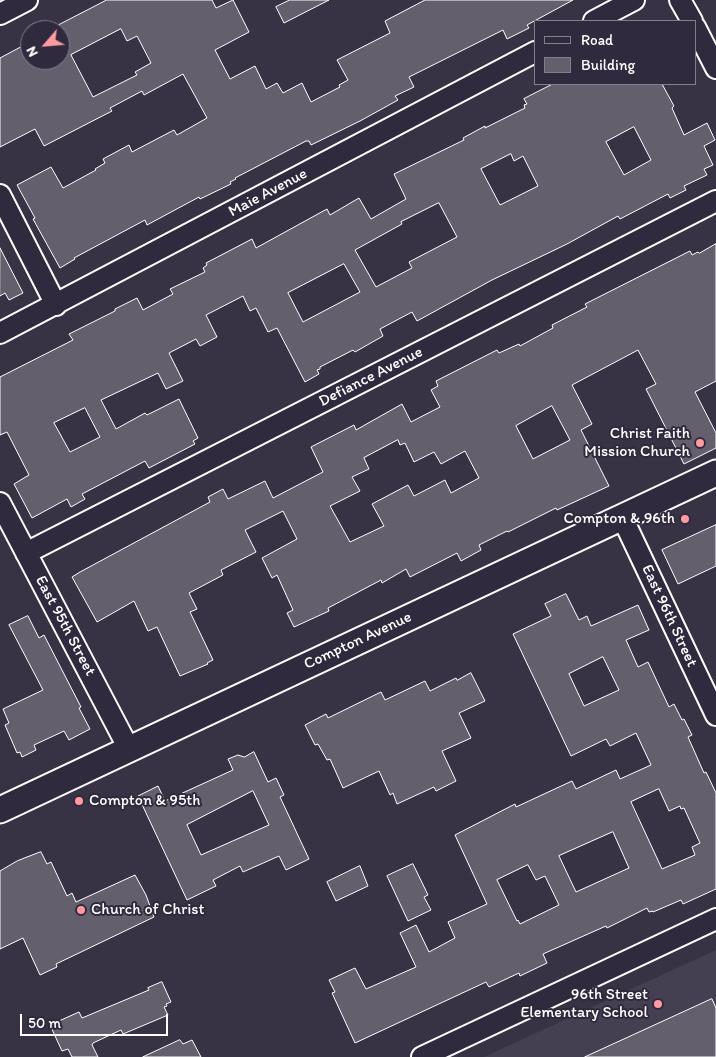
<!DOCTYPE html>
<html>
<head>
<meta charset="utf-8">
<style>
  body { margin:0 }
  #map { position:relative; width:716px; height:1057px; overflow:hidden; background:#373345; font-family:Itim,sans-serif }
  canvas { display:block }
  .legend { position:absolute; left:534px; top:20px; width:162px; height:65px; box-sizing:border-box; background:#2f2a3d; border:1px solid #827f8b; margin:0; padding:6px 9px; list-style:none; font-size:15px; color:#fff }
  .legend li { display:flex; align-items:center; gap:10px; height:25px }
  .legend b { width:25px; border:1px solid #827f8b }
  .north { position:absolute; left:20px; top:20px; width:50px; height:50px; box-sizing:border-box; background:#2f2a3d; border:1px solid #827f8b; border-radius:50%; rotate:243deg; font-size:14px; font-weight:700; line-height:20px; text-align:center; color:#fff }
  .north::after { content:''; display:block; margin:auto; width:18px; height:22px; background:#ff9aa2; clip-path:polygon(50% 0,100% 100%,50% 72%,0 100%) }
  .scale { position:absolute; left:20px; top:1014px; width:148px; height:22px; box-sizing:border-box; border:2px solid #fff; border-top:0; padding-left:6px; font-size:15px; line-height:18px; white-space:nowrap; color:#fff; -webkit-text-stroke:4px #2f2a3d; paint-order:stroke }
</style>
</head>
<body>
<div id="map">
<canvas width="716" height="1057"></canvas>
<ul class="legend">
<li><b style="height:6px;background:#2f2a3d"></b>Road</li>
<li><b style="height:14px;background:#635f6d"></b>Building</li>
</ul>
<div class="north">N</div>
<div class="scale">50 m</div>
</div>
<script>
const ctx = document.querySelector('canvas').getContext('2d');
ctx.lineJoin = 'round';
function fillPath(path, color) { ctx.fillStyle = color; ctx.fill(path, 'evenodd'); }
function stroke(path, color, width, dash) { ctx.strokeStyle = color; ctx.lineWidth = width; ctx.lineCap = dash ? 'butt' : 'round'; ctx.setLineDash(dash || []); ctx.stroke(path); }
function label(font, color, halo, rows, align = 'center') {
  ctx.font = font + ' Itim,sans-serif'; ctx.lineWidth = 4; ctx.setLineDash([]); ctx.textBaseline = 'middle'; ctx.strokeStyle = halo; ctx.fillStyle = color; for (const [text, x, y, turn = 0] of rows) {
    ctx.save(); ctx.translate(x, y); ctx.rotate((+turn || 0) * Math.PI / 180); ctx.textAlign = isNaN(turn) ? turn : align; if (halo) ctx.strokeText(text, 0, 0); ctx.fillText(text, 0, 0); ctx.restore();
  }
}
fillPath(new Path2D(`
  M716,950V1057H484Z`), '#444051');
const building = new Path2D(`
  M107,0H212L216,8L233,0L249,32L215,50L230,79L255,66L266,89L277,83L283,93L302,83L311,102L340,87L339,85L348,80L337,60L390,33L385,21L425,0H573L527,25L529,28L507,39L503,30L409,77L414,87L395,96L398,100L360,121L311,145L309,141H306L235,178L236,179L230,182L231,184L200,199L199,197L147,225L145,220L74,258L75,259L60,268L33,219L35,218L17,185L51,167L63,188L96,170L95,169L105,163L103,159L129,145L132,152L174,130L177,135L207,118L183,74L144,95L142,91L110,108L112,111L44,146L35,129L0,147V58L30,42V60H60V28L59,25ZM121,29L127,41L137,36L151,63L135,72L137,75L93,97L71,55Z
  M290,0H329L284,23L276,7Z
  M553,84H662L674,106L672,108L684,135L707,123L715,140L704,146L713,165L704,169L707,175L684,186L686,190L670,198L668,194L620,219L618,216L567,244L492,280L417,321L412,312L380,329L383,336L355,352L353,350L320,367V369L317,370L319,374L305,382L277,328L268,332L256,308L250,311L243,296L206,315L217,337L200,346L196,339L169,353L183,381L166,389L158,373L101,400L116,429L145,413L147,415L179,399L198,438L193,441L195,444L149,468L145,461L82,494L85,499L71,507L67,499L32,518L14,484L29,475L7,432L0,435V377L73,340L69,334L115,311V309L137,298L143,310L173,294L170,289L205,272L203,268L207,265L206,263L252,239L256,248L327,209L330,215L359,198L371,219L406,199L394,174L464,140L463,138L485,126V128L525,108L524,105L527,104L524,99ZM634,127L651,160L624,175L606,142ZM511,154L514,161L523,156L538,186L500,205L481,169ZM439,203L457,237L409,262L412,268L376,287L355,250L402,224L401,222ZM344,264L360,292L303,322L288,293ZM85,408L100,437L70,452L54,423Z
  M716,244V381L695,392L716,433V448L684,464L646,389L656,384L638,350L572,385L592,424L581,430L609,486L557,510L556,508L508,532L507,531L479,545L481,550L461,561L457,553L410,577L406,569L382,583L381,580L328,608L329,611L294,627L287,613L293,610L277,575L272,578L262,558L297,539L283,511L245,530L256,552L221,570L223,575L189,593L197,609L190,612L213,660L207,663L208,664L180,676L157,627L148,631L134,601L97,622L72,577L80,572L210,502L208,497L223,489L228,499L265,481L273,498L323,472L311,447L354,425L356,430L402,404L411,422L440,407L431,390L438,386L436,381L497,350L499,353L519,344L520,346L553,328L552,325L587,307L585,304L690,251L692,255L698,252L699,253ZM552,406L570,440L533,459L516,426ZM398,440L400,445L405,443L414,462L434,452L441,464L465,451L479,478L451,493L445,480L414,496L408,485L372,504L384,526L350,542L330,506L360,491L352,477L369,469L364,458Z
  M0,248L23,293L9,300L5,293L0,296Z
  M716,525V566L678,584L662,550Z
  M566,594L579,620L587,616L591,626L638,605L649,630L626,640L638,667L648,662L669,707L674,704L682,720L684,719L692,735L688,737L704,773L706,772L716,793V889L683,904L681,900L653,912V911L649,912L647,908L607,928L606,926L543,954L547,963L520,976L519,973L489,987L486,982L355,1043L332,993L335,992L329,980L355,968L366,989L416,967L400,933L416,925L429,952L455,938L448,922L487,904L455,835L515,804L516,807L572,781L576,789L616,770L620,779L651,765L636,733L610,746L606,739L571,756L513,634L551,616L545,604ZM603,657L619,690L584,706L569,674ZM659,789L669,811L680,806L681,809L684,808L700,843L692,847L695,855L662,869L631,802ZM613,832L629,868L576,892L559,856ZM528,865L536,880L545,876L559,905L520,924L518,920L517,921L497,880Z
  M28,616L39,638L44,635L81,707L79,708L90,729L69,740L64,731L34,745L36,750L22,757L20,752L17,753L5,725L9,723L3,709L43,690L9,625Z
  M471,673L485,701L459,713L471,738L442,751L456,781L436,791L434,787L397,804L393,793L390,795L379,771L343,788L330,759L327,760L318,744L315,745L305,725L326,714L328,718L381,692L385,700L425,681L430,691L456,678L457,680Z
  M254,752L268,782L276,778L284,795L280,797L309,859L286,870L279,856L243,872L240,866L213,880L216,886L187,900L138,796L158,786L165,801L233,770L228,759L238,755L244,757ZM253,791L269,825L201,855L187,825Z
  M41,852L47,864L51,862L67,896L72,893L76,902L135,875L146,895L154,917L56,964L57,967L40,975L23,938L0,949V871L17,861Z
  M413,864L428,895L424,897L431,910L408,921L387,876Z
  M360,866L368,886L336,901L327,882Z
  M162,982L171,1002L166,1004L167,1006L164,1007L168,1015L123,1034L121,1030L93,1043L92,1045L98,1057H72L68,1049L62,1051L50,1025L79,1012L82,1018L149,990L148,988Z
  M712,999L716,1008V1057H585Z
  M180,1040L183,1044L192,1040L201,1057H143Z`);
fillPath(building, '#635f6d');
stroke(building, '#fff', 1);
const minor = new Path2D(`
  M680,0L692,21
  M0,14L27,0
  M594,21L634,0
  M695,27L716,68
  M0,195L56,305
  M0,333L535,52
  M0,503L129,749
  M622,517L716,715
  M26,553L716,201
  M422,1057L716,919`);
const major = new Path2D(`
  M0,810L716,473`);
stroke(minor, '#fff', 24);
stroke(major, '#fff', 29);
stroke(minor, '#2f2a3d', 20);
stroke(major, '#2f2a3d', 25);
for (const [x, y, r, color] of [
  [700,443,5,"#ff9aa2"],
  [685,519,5,"#ff9aa2"],
  [79,801,5,"#ff9aa2"],
  [81,910,5,"#ff9aa2"],
  [658,1004,5,"#ff9aa2"]
]) { const dot = new Path2D(); dot.arc(x, y, r, 0, 2 * Math.PI); ctx.fillStyle = color; ctx.fill(dot); stroke(dot, '#2f2a3d', 2); }
label('16px', '#fff', '#2f2a3d', [
  ["Maie Avenue",268,193,-28],
  ["Defiance Avenue",371,377,-27],
  ["East 96th Street",669,616,65],
  ["East 95th Street",65,626,62],
  ["Compton Avenue",358,641,-25]
]);
label('16px', '#fff', '#2f2a3d', [
  ["Christ Faith",690,434],
  ["Mission Church",690,452],
  ["Compton & 96th",675,519],
  ["Compton & 95th",89,801,"left"],
  ["Church of Christ",91,910,"left"],
  ["96th Street",648,995],
  ["Elementary School",648,1013]
], 'right');
</script>
</body>
</html>
